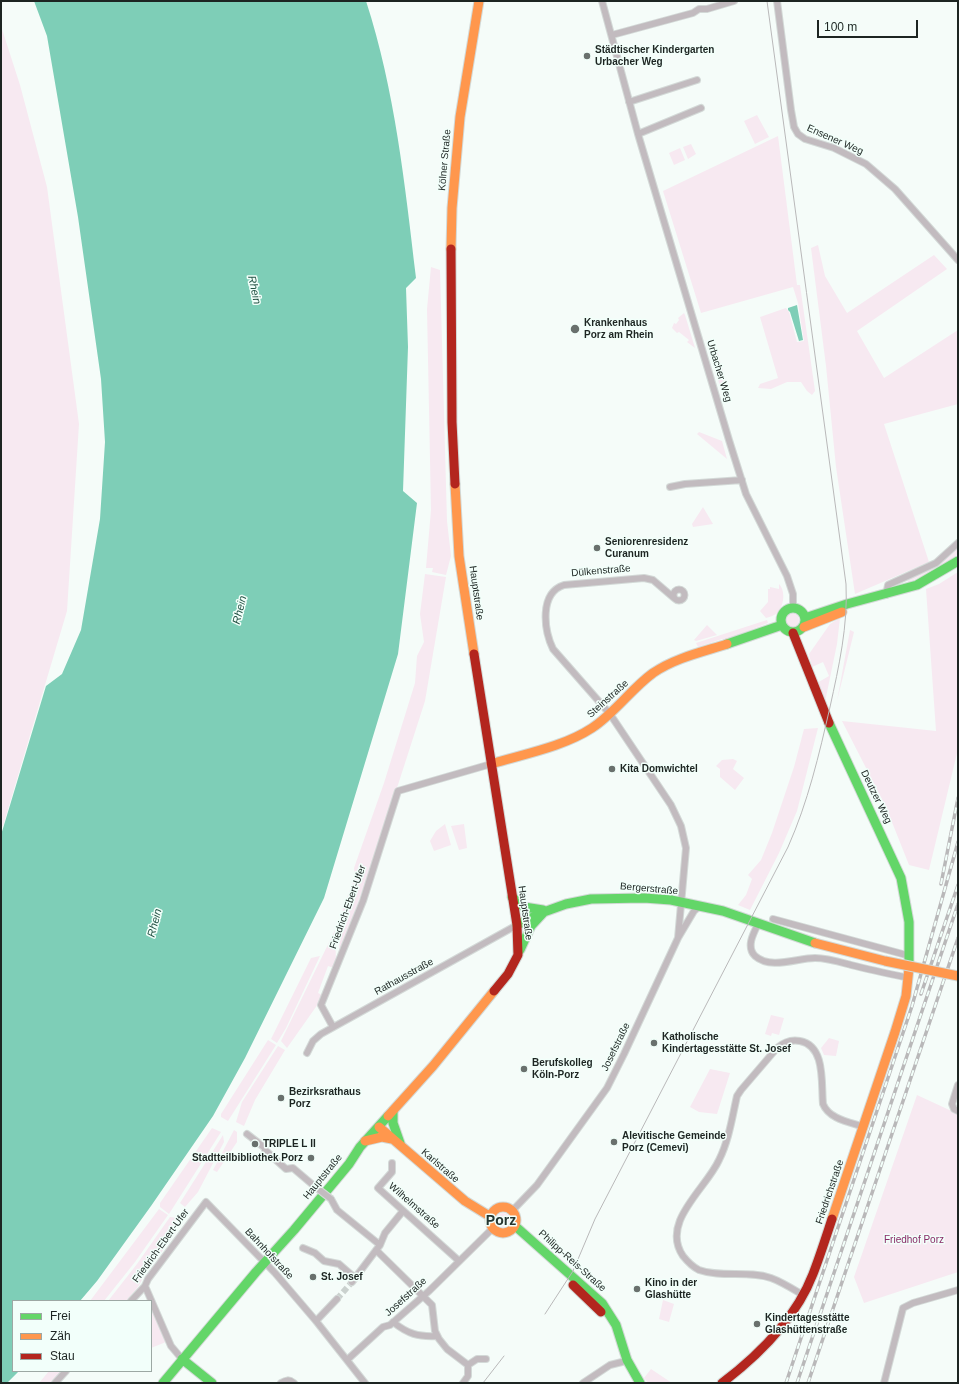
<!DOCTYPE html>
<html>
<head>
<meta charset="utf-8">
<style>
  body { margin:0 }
  #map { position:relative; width:959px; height:1384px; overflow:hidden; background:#f5fcf9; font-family:Arial,sans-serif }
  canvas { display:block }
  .frame { position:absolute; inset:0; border:2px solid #1d2522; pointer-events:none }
  .legend { position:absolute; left:12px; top:1300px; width:140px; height:72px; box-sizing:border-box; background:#f2fffa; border:1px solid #9da8a4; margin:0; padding:5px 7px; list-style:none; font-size:12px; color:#1d2522 }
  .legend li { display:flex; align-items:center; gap:8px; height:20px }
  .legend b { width:20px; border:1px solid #9da8a4 }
  .scale { position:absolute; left:817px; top:20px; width:101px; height:18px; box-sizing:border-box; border:2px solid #1d2522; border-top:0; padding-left:5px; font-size:12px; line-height:14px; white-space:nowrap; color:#1d2522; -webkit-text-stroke:3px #f2fffa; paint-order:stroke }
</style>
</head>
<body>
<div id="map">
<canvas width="959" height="1384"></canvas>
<div class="frame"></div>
<ul class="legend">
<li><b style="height:5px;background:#63d668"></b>Frei</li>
<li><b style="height:5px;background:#ff974d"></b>Zäh</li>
<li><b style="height:5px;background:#b3261e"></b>Stau</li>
</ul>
<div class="scale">100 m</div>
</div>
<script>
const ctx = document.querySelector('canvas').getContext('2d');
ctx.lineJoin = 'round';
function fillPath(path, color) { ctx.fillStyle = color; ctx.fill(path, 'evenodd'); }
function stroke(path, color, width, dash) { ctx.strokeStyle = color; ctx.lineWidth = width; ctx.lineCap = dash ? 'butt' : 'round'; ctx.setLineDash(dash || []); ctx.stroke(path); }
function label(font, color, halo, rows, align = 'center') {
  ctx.font = font + ' Arial,sans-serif'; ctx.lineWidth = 3; ctx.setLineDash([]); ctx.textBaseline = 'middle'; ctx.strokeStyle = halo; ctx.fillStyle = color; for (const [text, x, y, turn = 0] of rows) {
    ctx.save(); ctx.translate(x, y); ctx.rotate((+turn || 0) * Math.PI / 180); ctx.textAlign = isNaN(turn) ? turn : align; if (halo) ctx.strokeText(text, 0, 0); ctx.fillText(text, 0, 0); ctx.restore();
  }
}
fillPath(new Path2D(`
  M1,26L20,85L47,187L79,424L67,611L3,826H1Z
  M757,115L769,137L755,144L744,121Z
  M778,136L797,285H800L815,391L812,395L807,391L801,382H787L771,389L758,388L760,384L778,378L760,317L786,308L789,312L797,342L804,341L798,303L793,287L701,313L663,191Z
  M691,144L696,154L688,159L683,147Z
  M680,148L685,160L674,165L669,153Z
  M818,245L825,276L847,313L934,255L947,269L857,331L884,378L958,330V404L884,424L929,562L855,594L836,467L826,366L811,248Z
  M431,267L440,270L447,521L451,556L446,575L432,572L433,568H426L431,510L427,309Z
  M684,313L685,315L695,348L687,342L689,340L679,332L677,333L672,328L674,323L676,324L679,320L678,318Z
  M717,350L727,384L720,386L709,352Z
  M699,432L722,441L727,459L697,434Z
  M703,507L713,524L693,527L692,524Z
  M958,545V554C943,566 927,575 908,582L907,579L933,567Z
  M958,572V749L929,870L909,865L886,807L842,721L936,731L926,589L939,584Z
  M425,574L446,577L425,701L377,850L352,919L353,921L343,945L339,949L343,907L355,878L354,868L384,783L415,683L417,656L424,642L420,614Z
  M779,584C786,591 784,608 776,614C773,616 769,617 766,618L760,611L768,602V589H770V587L779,589Z
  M785 620a7 7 0 1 1 14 0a7 7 0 1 1-14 0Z
  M840,618L837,644L825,702L817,683L829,676L823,662L812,667L809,654L830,624Z
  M767,620L768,623L725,640L722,639L698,647L696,643Z
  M707,625L717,635L696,641L694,640Z
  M850,630L854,632L837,701Z
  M818,728L797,811L779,853L750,910L738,905L746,895L752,879L748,875L761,860L772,833L794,767L804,729Z
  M733,759L737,761L733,769L744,778L735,790L720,777V769L716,766L722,760Z
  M445,824L451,845L434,851L430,841L436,831Z
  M464,824L467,848L459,850L451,826Z
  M335,930L336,962L334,968L328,966L318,993L322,995L318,1004L287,1048L281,1041Z
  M320,956L286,1028L277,1043L271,1039L311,958Z
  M771,1015L784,1018L779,1035L772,1033L771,1036L765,1034Z
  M829,1038L839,1041L836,1056L824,1055L821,1048Z
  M268,1040L276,1045L228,1121L221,1117V1114Z
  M278,1046L285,1050L255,1100L244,1126L236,1122L242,1102Z
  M710,1069L730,1073L717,1114L699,1112L690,1107Z
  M917,1095L958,1114V1272L864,1303L854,1277Z
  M212,1128L221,1132L169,1214L160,1207V1203Z
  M234,1130L237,1132V1142L217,1172L213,1170Z
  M223,1135L224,1142L198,1192L185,1207L180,1203Z
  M159,1209L168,1215L135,1262L104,1301H90Z
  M496 1220a7 7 0 1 1 14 0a7 7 0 1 1-14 0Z
  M170,1217L179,1218L174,1224L177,1231L144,1276L138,1287L126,1301H108L137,1264Z
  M663,1300L674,1304L669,1322L659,1319Z
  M151,1304L166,1342L151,1348Z
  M651,1369L672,1383H648L644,1378Z
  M49,1371H63L52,1383H39Z`), '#f7e9f1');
fillPath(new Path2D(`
  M34,1H366C395,90 405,185 416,278L406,288L408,347L403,491L417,503L398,654L324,898L245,1058L213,1116L151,1206L97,1281L80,1301H13V1371H19L7,1383H1V835L46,686L62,674L81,630L100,519L105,442L101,379L78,217L47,36Z
  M797,305L803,340L799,341L790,312L788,310V308Z`), '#7eceb7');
stroke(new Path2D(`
  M337,1299L352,1282`), '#cad1ce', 6, [6, 3]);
const street = new Path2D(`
  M602,1L638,134L729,440L746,494L787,576L793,594V608
  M777,1L791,110L794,127L798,134L805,139L834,148L866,164L895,189L958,260
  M612,35L693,13L699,9H707L734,1
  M629,102L697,80
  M638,134L701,108
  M670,487L685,484L742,480
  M673.5 595a5.5 5.5 0 1 1 11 0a5.5 5.5 0 1 1-11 0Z
  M886,595L888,585L936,563L958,543
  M674,598L653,580L644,578L564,585C539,593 544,630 553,649L610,714L671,805L681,826L686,848L678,938
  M773,919L910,956
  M758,924C753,934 746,947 755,956C771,970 797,958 815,958C827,958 840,962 851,965C871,970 890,974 909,978
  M333,1027L321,1005L363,901L398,791L491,764
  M307,1053L313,1041L321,1034L517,925
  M958,1085L952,1104L954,1109L958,1111
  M247,1134L265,1148V1150L286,1169L293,1168L313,1185
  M392,1163V1172L378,1188L458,1260
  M331,1199L337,1210L380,1245
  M512,1211L537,1185L607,1088L624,1054L678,938L694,911L700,906
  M303,1248L315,1253L324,1261L339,1264L355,1278
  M376,1250L432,1305L435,1331L439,1339L447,1349L468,1365L477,1359H486
  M352,1282L380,1245L385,1233L403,1211
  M145,1286L171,1346L182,1359
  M803,1295C793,1289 782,1282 771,1278C748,1270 722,1278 699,1270C693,1267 687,1261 683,1256C660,1222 706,1189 719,1160C729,1140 732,1118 737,1096L741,1090L777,1048C784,1042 791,1039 800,1041C826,1046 821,1084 823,1104C829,1119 849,1122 864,1127
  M131,1301L145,1286L148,1279L206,1202L275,1273L316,1321L365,1383
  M316,1321L337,1299
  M393,1322C408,1334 418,1337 437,1336
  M347,1360L383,1327L390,1325L429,1291L493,1228
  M55,1383L66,1371
  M281,1383C286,1380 289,1379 294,1383
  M463,1383L468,1376V1365
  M583,1383L610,1365L622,1362
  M884,1383L903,1308L913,1303L958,1290`);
const fast = new Path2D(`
  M781 620a12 12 0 1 1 24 0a12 12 0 1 1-24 0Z
  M805,618L847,604L917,585L958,561
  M727,644L782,625
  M829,723L901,878L909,922V968
  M512,897L524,907L543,910
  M517,925L541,913L566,904L591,899L644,898L671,900L723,911L815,943
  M520,950L531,926L544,912
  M393,1111V1123L400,1143
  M514,1225L602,1303L616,1325L627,1360L640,1383
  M182,1359L212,1383
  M163,1383L256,1272L294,1230L349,1164L360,1147L388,1116`);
const slow = new Path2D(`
  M451,249L452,208L460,117L479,1
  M455,484L459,556L474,654
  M804,627L842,612
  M491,764C524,754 563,747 592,728C615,713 631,689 653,673C675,658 702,652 727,644
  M388,1116L433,1066L494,991
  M379,1127L465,1201L491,1217
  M365,1141L382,1137L392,1139
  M490 1220a13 13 0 1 1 26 0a13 13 0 1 1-26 0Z
  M832,1219L895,1032L906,996L909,968`);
const jam = new Path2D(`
  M451,249L452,422L455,484
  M793,633L829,723
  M474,654L517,925L518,955L508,974L494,991
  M573,1285L601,1312
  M722,1383C759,1355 796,1318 813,1274C820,1256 826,1237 832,1219`);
stroke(street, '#d3d9d7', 8);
stroke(fast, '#d3d9d7', 11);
stroke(slow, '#d3d9d7', 11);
stroke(jam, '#d3d9d7', 11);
stroke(street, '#c2bbbf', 6);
stroke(fast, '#63d668', 9);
stroke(slow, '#ff974d', 9);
stroke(jam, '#b3261e', 9);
stroke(new Path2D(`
  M545,1314L573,1271L595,1219L788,847C808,802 819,755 830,707C839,666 848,626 846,584L767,1
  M483,1383L504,1356`), '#b9b8b9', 1);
const rail = new Path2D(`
  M941,884L958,798
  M921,994L958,885
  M786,1383L912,1006L958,842
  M797,1383L958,904
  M808,1383L958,938`);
stroke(rail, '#b9b8b9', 3.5);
stroke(rail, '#f2fffa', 2, [6]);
const streetBridge = new Path2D(`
  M313,1185L331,1199`);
const slowBridge = new Path2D(`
  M815,943L885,961L958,976`);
stroke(streetBridge, '#d3d9d7', 8, []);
stroke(slowBridge, '#d3d9d7', 11, []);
stroke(streetBridge, '#c2bbbf', 6);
stroke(slowBridge, '#ff974d', 9);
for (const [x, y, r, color] of [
  [587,56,4,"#69706d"],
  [575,329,5,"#69706d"],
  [597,548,4,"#69706d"],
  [612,769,4,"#69706d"],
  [654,1043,4,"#69706d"],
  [524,1069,4,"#69706d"],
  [281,1098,4,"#69706d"],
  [614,1142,4,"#69706d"],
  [255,1144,4,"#69706d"],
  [311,1158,4,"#69706d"],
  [313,1277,4,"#69706d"],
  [637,1289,4,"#69706d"],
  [757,1324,4,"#69706d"]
]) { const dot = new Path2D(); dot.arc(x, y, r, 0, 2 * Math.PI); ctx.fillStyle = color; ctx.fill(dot); stroke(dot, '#f2fffa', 1.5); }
label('bold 10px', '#1d2522', '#f2fffa', [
  ["Städtischer Kindergarten",595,50],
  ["Urbacher Weg",595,62],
  ["Krankenhaus",584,323],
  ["Porz am Rhein",584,335],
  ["Seniorenresidenz",605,542],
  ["Curanum",605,554],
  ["Kita Domwichtel",620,769],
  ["Katholische",662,1037],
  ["Kindertagesstätte St. Josef",662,1049],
  ["Berufskolleg",532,1063],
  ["Köln-Porz",532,1075],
  ["Bezirksrathaus",289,1092],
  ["Porz",289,1104],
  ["Alevitische Gemeinde",622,1136],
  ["Porz (Cemevi)",622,1148],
  ["TRIPLE L II",263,1144],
  ["Stadtteilbibliothek Porz",303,1158,"right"],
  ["St. Josef",321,1277],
  ["Kino in der",645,1283],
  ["Glashütte",645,1295],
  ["Kindertagesstätte",765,1318],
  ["Glashüttenstraße",765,1330]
], 'left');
label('10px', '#1d2522', '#f2fffa', [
  ["Ensener Weg",835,140,24],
  ["Kölner Straße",445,160,-85],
  ["Urbacher Weg",719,371,73],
  ["Dülkenstraße",601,571,-5],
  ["Hauptstraße",476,593,82],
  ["Steinstraße",608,699,-42],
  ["Deutzer Weg",876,797,64],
  ["Bergerstraße",649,889,5],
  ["Friedrich-Ebert-Ufer",348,907,-70],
  ["Hauptstraße",525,913,82],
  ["Rathausstraße",404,977,-29],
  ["Josefstraße",616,1047,-64],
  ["Karlstraße",440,1166,41],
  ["Hauptstraße",323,1177,-51],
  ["Friedrichstraße",830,1192,-71],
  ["Wilhelmstraße",414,1206,41],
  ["Friedrich-Ebert-Ufer",161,1246,-54],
  ["Bahnhofstraße",269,1254,47],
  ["Philipp-Reis-Straße",572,1261,42],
  ["Josefstraße",406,1297,-42]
]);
label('10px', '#882b67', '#f2fffa', [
  ["Friedhof Porz",914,1240]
]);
label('italic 11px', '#225143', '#f2fffa', [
  ["Rhein",254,290,78],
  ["Rhein",240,610,-76],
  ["Rhein",155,923,-75]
]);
label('bold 14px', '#253630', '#f2fffa', [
  ["Porz",501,1221]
]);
</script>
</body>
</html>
